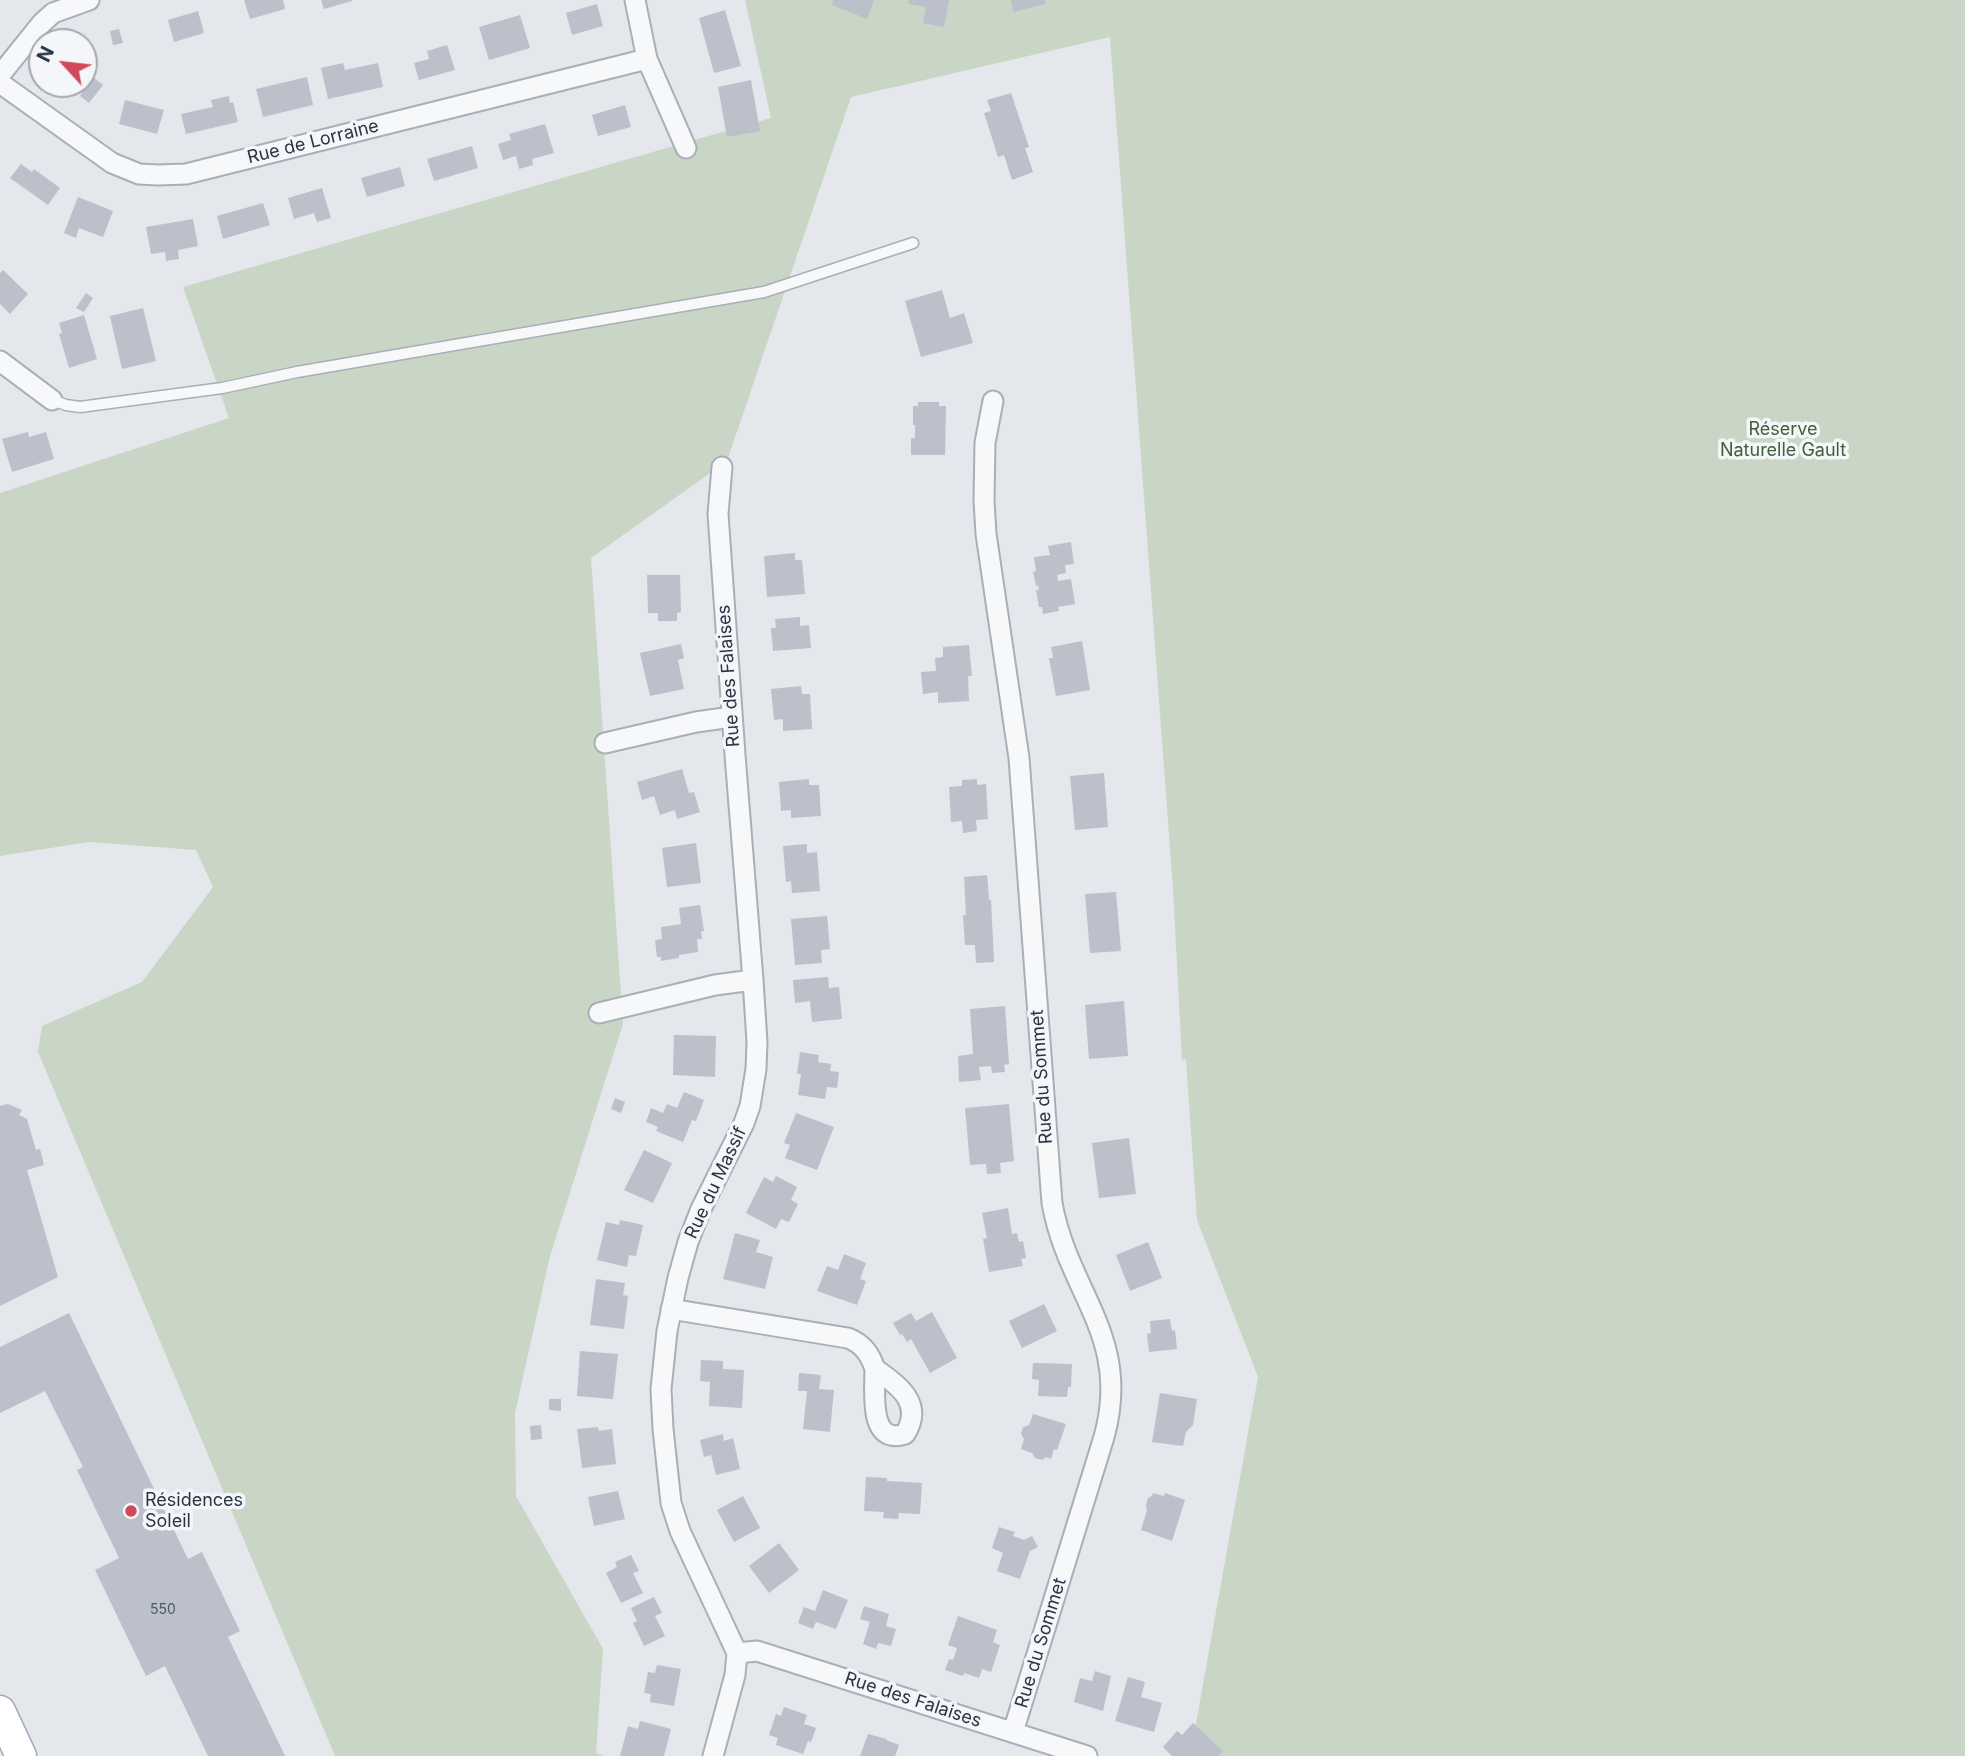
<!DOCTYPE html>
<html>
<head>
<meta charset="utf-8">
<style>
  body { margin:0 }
  #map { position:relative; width:1965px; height:1756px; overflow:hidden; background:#e4e7ec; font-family:Inter,sans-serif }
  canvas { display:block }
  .north { position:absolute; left:28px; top:28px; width:70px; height:70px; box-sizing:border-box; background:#f4f6f9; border:2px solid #a4a8b1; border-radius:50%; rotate:297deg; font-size:19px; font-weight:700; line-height:28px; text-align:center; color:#2b3445 }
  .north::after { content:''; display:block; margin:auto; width:24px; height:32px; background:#d1495b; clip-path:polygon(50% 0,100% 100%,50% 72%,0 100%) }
</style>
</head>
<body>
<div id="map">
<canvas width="1965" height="1756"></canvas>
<div class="north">N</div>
</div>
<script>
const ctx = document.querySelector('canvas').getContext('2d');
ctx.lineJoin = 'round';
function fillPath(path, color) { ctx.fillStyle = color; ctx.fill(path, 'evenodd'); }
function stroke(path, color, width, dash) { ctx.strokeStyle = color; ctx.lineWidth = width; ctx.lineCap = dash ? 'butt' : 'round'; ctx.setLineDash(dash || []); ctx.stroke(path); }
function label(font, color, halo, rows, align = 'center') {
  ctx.font = font + ' Inter,sans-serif'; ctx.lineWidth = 7; ctx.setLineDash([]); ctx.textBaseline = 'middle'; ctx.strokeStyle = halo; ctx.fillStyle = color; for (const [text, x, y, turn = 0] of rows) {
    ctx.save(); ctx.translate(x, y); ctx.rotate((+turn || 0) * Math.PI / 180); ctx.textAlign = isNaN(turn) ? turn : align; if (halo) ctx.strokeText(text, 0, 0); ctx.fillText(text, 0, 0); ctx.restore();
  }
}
fillPath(new Path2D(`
  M745,0H1965V1756H1214L1195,1729L1258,1377L1197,1220L1186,1059L1182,1060L1173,889L1110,37L851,97L727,461L591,558L623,1024L550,1256L515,1413L516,1496L603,1649L596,1753L604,1756H335L38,1052L42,1026L142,982L213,887L196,850L89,842L0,856V493L229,418L183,287L771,118Z`), '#c9d6c5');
fillPath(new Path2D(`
  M244,0H283L285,9L250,19Z
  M321,0H352V1L324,9Z
  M833,0H874L867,19L832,5Z
  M909,0H949L944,27L923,23L926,7L908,4Z
  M1011,0H1045L1046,4L1013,12Z
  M597,4L603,26L572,35L566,13Z
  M725,10L741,66L714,73L699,18Z
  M198,11L204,33L174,42L168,20Z
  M520,15L530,48L489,60L479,27Z
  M119,29L123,43L113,45L110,31Z
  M447,45L455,70L419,80L414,63L429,59L427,51Z
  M343,63L345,70L378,63L383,87L328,99L321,68Z
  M84,70L103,85L89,103L80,96L82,93L71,84H84Z
  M307,77L313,105L263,117L256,89Z
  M751,80L760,131L727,137L718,87Z
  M1011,93L1029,147L1025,148L1033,172L1012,180L1004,155L998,157L984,113L991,111L987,100Z
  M229,96L230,103L233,102L238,122L186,134L181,114L213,107L211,100Z
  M125,100L164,110L157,134L119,124Z
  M625,105L631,127L598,136L592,115Z
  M545,124L554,153L532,159L533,165L519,169L516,156L503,160L498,144L511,140L509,134Z
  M472,146L478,168L434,181L427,159Z
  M21,164L32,172L34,169L60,188L48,205L10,178Z
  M400,167L405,186L367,197L361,178Z
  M322,188L331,218L317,222L314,213L294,219L288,198Z
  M78,197L113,211L103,237L79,228L76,238L64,233Z
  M263,203L270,225L223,239L217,216Z
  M193,219L198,246L178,250L179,259L166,261L165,252L151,254L146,227Z
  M3,270L28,294L10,314L0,304V273Z
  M942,290L950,318L964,313L973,343L921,357L905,301Z
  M86,293L93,298L84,312L76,308Z
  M143,308L156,361L122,369L110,316Z
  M84,315L97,359L69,368L59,334L62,333L59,323Z
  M918,402H939V406H946L945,455H911V438H915V425H913V406H918Z
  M28,432L29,437L46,432L54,459L12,472L2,439Z
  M1071,542L1074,564L1065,565L1066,573L1057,575L1058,581L1071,579L1075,604L1058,607L1059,611L1043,614L1042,607H1039L1036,590H1039L1038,585L1036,586L1033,572L1036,571L1034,557L1050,555L1048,546Z
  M795,553V560H802L805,594L767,597L764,556Z
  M647,575H680L681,612L677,613V621H658V613H648Z
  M800,617V626L809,625L811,648L773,651L771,628H776L775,619Z
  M1082,641L1090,690L1056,696L1049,658H1053L1051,647Z
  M681,644L684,658L678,660L684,689L650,696L640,653Z
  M969,645L972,676H968L969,701L938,703V692L923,694L921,672L936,671L935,658L943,657V647Z
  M801,686L802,694H810L812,729L783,731V719L774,720L771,689Z
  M682,769L689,793L694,792L700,812L677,819L675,810L660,815L654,796L642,800L637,782Z
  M1104,773L1108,827L1075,830L1070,776Z
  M809,779V785H819L821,816L791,818V810L781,811L779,782Z
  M977,779V785L986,784L988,819L976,820L977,831L963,833L962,821L951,822L949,787L962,786V780Z
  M696,843L701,883L667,887L662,848Z
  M807,844V853L817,852L820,891L792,893L791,881L786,882L783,846Z
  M987,875L989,900H991L994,962L976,963L975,945H965L963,915H966L964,877Z
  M1116,892L1121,951L1090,953L1085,894Z
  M700,905L704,931H701L702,939H697L698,952L679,955V958L661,961V957H657L655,940L662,939L661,927L681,924L679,908Z
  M827,916L830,949L821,950L822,963L795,965L791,919Z
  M828,977L829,988L839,987L842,1019L812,1022L810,1001L795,1003L793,980Z
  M1124,1001L1128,1056L1089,1059L1085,1005Z
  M1005,1006L1009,1064L1004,1065L1005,1072L992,1073L991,1066L979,1067L981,1080L959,1082L958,1056L973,1054L970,1009Z
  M674,1035L716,1036L715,1077L673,1075Z
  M800,1052L819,1055L818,1062L831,1064L830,1071L839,1072L837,1088L827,1087L825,1099L798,1095L801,1074H797Z
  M684,1092L704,1100L696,1121L692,1120L683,1142L656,1131L658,1127L646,1122L651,1108L663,1113L667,1104L677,1108Z
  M615,1098L625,1102L621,1113L611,1109Z
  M8,1104L22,1110L19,1115L27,1119L36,1150L40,1149L44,1165L27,1170L58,1277L0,1306V1106Z
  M1009,1104L1014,1161L1000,1163L1001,1173L987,1174L986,1164L970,1165L965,1108Z
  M796,1113L834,1127L817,1170L785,1158L790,1145L784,1143Z
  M1129,1138L1136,1194L1099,1198L1092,1143Z
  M644,1150L672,1163L653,1203L624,1190Z
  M776,1176L797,1187L791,1200L798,1204L789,1222L781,1219L776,1229L746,1213L764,1177L773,1182Z
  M1008,1208L1012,1234L1017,1233L1019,1242L1023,1241L1026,1258L1021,1259L1023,1266L989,1272L983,1239L987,1238L982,1213Z
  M620,1220L643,1225L636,1256L629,1255L627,1267L597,1260L606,1222L619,1225Z
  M735,1233L760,1240L756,1252L773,1257L765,1289L723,1279Z
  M1148,1242L1162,1278L1130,1291L1116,1255Z
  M844,1254L866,1263L860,1279L866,1281L857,1305L817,1291L827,1266L838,1270Z
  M596,1279L625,1283L623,1295L628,1296L624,1329L590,1325Z
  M1044,1304L1057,1331L1022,1348L1009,1321Z
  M932,1312L957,1358L930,1373L911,1339L907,1342L902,1334L900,1335L893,1323L911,1313L916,1321Z
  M69,1313L188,1559L202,1552L240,1631L228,1637L285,1756H208L165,1666L146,1676L95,1570L119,1558L77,1470L83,1467L45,1391L0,1413V1347Z
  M1170,1319L1172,1331L1175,1330L1177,1349L1149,1352L1147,1334L1151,1333L1150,1321Z
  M580,1351L618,1354L613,1399L577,1396Z
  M701,1360L723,1361V1369L744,1370L742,1408L709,1406L710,1382L700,1381Z
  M1033,1363L1072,1364L1071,1387H1068L1067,1397L1038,1396L1039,1380L1032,1379Z
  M799,1373L821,1375L819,1389L834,1390L830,1432L803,1429L807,1391H798Z
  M1160,1393L1197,1399L1193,1425L1186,1432L1183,1446L1152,1442Z
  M549,1399H561V1411L549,1410Z
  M1033,1414L1066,1424L1057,1450L1054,1449L1051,1459L1046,1457L1042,1460L1035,1458L1032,1453L1021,1449L1024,1439L1021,1434L1023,1427L1029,1425Z
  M541,1425L542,1439L531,1440L530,1426Z
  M598,1427L599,1431L612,1429L616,1464L582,1468L577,1429Z
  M723,1434L724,1441L733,1438L740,1469L716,1475L711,1455L704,1457L700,1440Z
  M866,1477L887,1478V1481L922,1483L920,1514L899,1513L898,1519L883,1518L884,1512L864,1511Z
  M618,1491L625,1519L594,1526L588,1497Z
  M1153,1493L1164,1496L1165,1493L1185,1500L1172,1541L1141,1530L1147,1510L1146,1505L1148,1498L1152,1496Z
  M743,1496L760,1528L734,1542L717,1510Z
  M999,1527L1015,1532L1013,1536L1024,1540L1032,1536L1038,1547L1030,1551L1020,1579L997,1571L1003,1553L992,1548Z
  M779,1543L799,1570L769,1593L749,1566Z
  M631,1555L639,1571L633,1573L643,1593L621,1603L606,1573L617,1567L615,1562Z
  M823,1590L848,1600L836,1629L816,1622L813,1629L798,1623L804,1607L815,1611Z
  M654,1597L662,1613L655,1616L665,1636L644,1646L633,1623L637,1621L631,1608Z
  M864,1606L889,1614L886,1626L896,1629L891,1646L878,1643L876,1649L863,1644L870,1622L860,1619Z
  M958,1616L997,1630L993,1642L1000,1645L991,1672L982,1669L979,1678L964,1673L963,1676L945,1670L949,1659L953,1660L957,1648L948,1645Z
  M657,1665L681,1669L674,1706L650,1702L651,1694L644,1693L648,1672L655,1673Z
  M1095,1671L1111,1676L1103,1711L1074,1702L1080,1678L1092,1681Z
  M1128,1677L1145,1682L1141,1697L1162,1703L1154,1732L1115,1721Z
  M784,1707L807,1715L804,1724L816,1728L811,1742L808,1741L803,1754L776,1745L778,1738L769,1735L776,1714L781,1716Z
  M640,1721L671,1729L664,1756H620L628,1726L638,1729Z
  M1193,1723L1223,1751L1218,1756H1172L1163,1747L1177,1731L1182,1735Z
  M868,1734L887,1739L886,1740L899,1745L895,1756H860Z`), '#bbc0ca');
const lane = new Path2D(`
  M52,400L66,405L80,407L222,388L297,372L764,292L913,243`);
const street = new Path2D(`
  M635,0L647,59L686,148
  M0,75L42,23L53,13L89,0
  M0,83L112,163L139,174L158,175L186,174L647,59
  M0,361L52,400
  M993,401L985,443L984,501L986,534L1019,758L1052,1203C1068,1293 1132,1337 1104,1437L1013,1732
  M605,743L696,722L732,717
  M599,1013L715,985L753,980
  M671,1309L848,1338C863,1344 870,1354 875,1369
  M875,1369C899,1385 924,1404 905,1434C868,1446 875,1391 875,1369Z
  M737,1653L757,1651L1087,1756
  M713,1756L735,1675L737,1653L680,1531L671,1503L663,1429L661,1389L667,1331L678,1278L688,1242L701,1209L744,1123L750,1106L756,1069L757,1042L753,980L735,755L718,514L722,467`);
const primary = new Path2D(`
  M0,1711L21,1756`);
stroke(lane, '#a9aeb7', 13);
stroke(street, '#a9aeb7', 23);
stroke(primary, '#a3abb8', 33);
stroke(lane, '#f7f8fa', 10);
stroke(street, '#f7f8fa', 19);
stroke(primary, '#fff', 30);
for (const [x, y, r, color] of [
  [131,1511,7,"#d1495b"]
]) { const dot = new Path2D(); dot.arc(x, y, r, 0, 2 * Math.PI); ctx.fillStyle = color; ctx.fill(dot); stroke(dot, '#f4f6f9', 2.5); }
label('14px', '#4f5766', null, [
  ["550",163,1610]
]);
label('18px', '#2b3445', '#f4f6f9', [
  ["Rue de Lorraine",313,142,-14],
  ["Rue des Falaises",729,676,-94],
  ["Rue du Sommet",1042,1077,-94],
  ["Rue du Massif",716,1183,-65],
  ["Rue du Sommet",1041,1643,-73],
  ["Rue des Falaises",913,1700,18]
]);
label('18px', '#3f6138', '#f4f6f9', [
  ["Réserve",1783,430],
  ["Naturelle Gault",1783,451]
]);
label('18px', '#2b3445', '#f4f6f9', [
  ["Résidences",145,1501],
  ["Soleil",145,1522]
], 'left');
</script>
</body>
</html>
